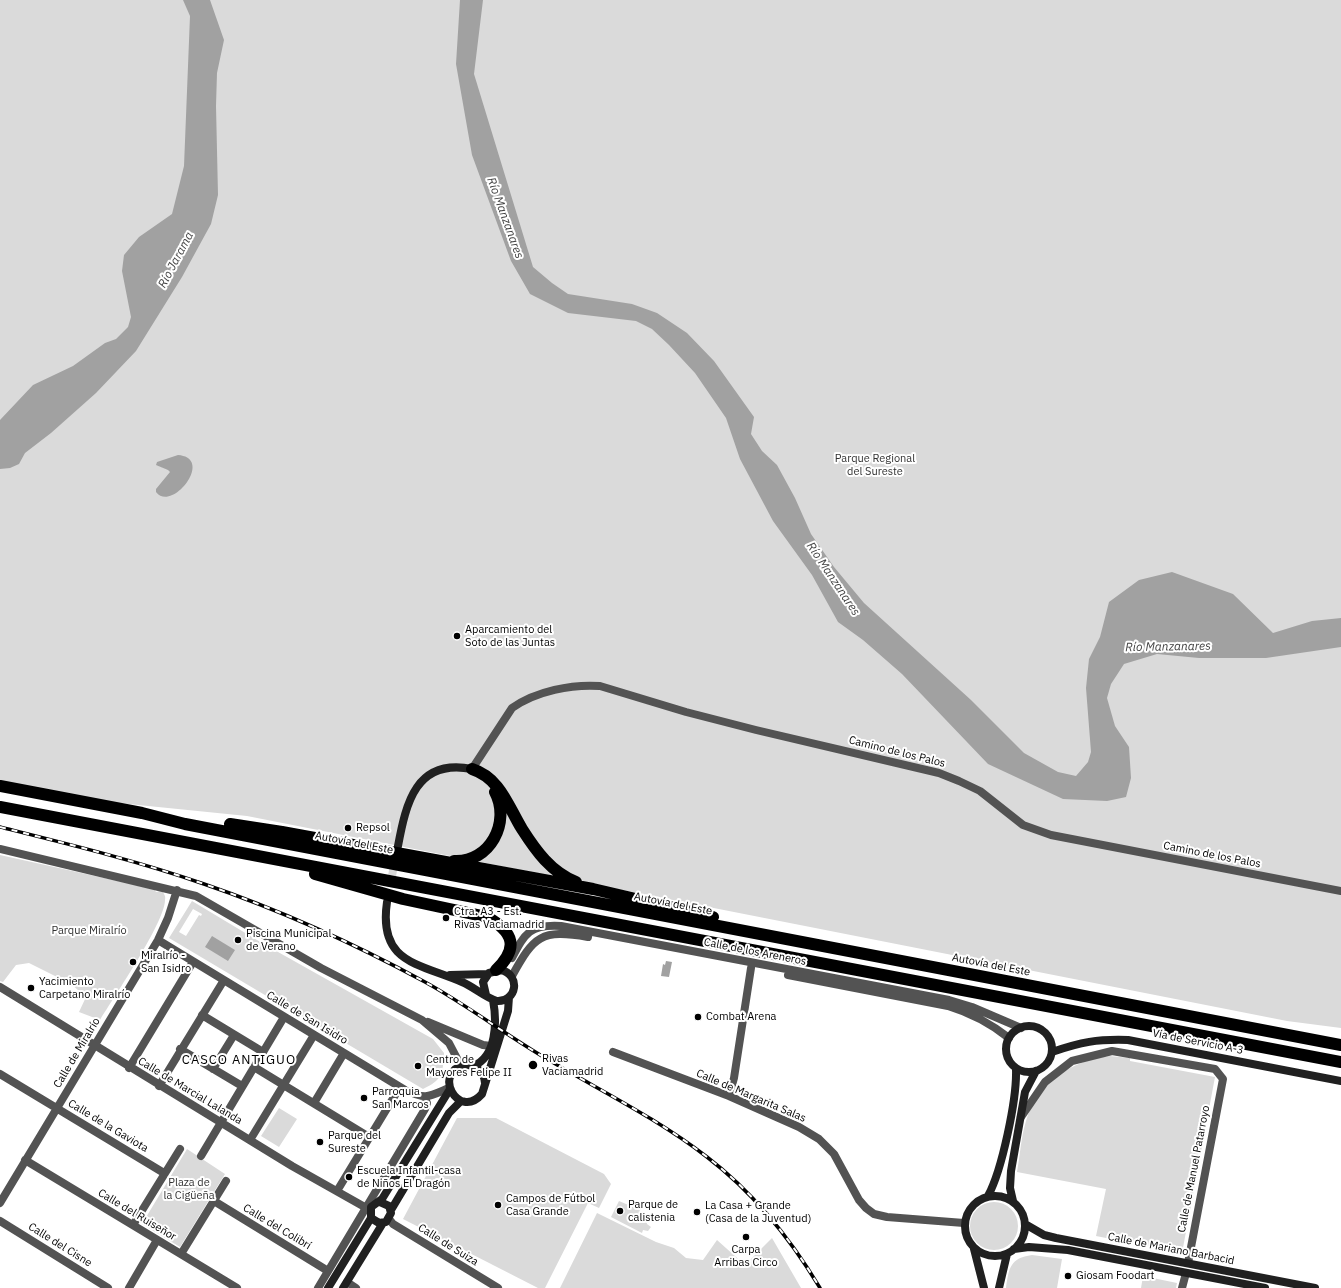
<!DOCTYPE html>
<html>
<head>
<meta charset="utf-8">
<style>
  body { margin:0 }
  canvas { display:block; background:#fff }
</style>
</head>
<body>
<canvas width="1341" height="1288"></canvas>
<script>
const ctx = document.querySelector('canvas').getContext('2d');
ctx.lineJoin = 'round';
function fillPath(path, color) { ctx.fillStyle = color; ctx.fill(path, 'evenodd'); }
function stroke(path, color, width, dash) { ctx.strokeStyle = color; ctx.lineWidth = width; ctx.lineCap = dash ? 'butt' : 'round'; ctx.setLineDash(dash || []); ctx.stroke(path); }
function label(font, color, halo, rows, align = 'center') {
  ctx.font = font + ' "IBM Plex Sans",sans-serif'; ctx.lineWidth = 4; ctx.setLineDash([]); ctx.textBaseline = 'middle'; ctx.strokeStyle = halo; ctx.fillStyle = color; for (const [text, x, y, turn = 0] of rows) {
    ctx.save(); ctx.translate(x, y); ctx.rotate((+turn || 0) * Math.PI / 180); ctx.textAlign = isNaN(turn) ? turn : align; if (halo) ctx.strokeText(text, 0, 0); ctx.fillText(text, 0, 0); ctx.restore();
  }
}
fillPath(new Path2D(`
  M0,0H1341V1028L1287,1021L247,816L0,791Z
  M0,855L154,889L156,892L162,891C164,894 166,896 165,900C165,922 114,997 100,1020L79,1012L86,997L71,984L29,963L16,965L3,982L0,981Z
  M192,901L262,943L433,1039L444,1053C443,1074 442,1080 423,1089L169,938ZM193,909L202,914L201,916L199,915L186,936L179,932Z
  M1110,1056L1130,1058V1061L1215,1077L1182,1253L1096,1236L1106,1189L1017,1172C1020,1156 1021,1137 1026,1121C1037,1083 1072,1060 1110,1056Z
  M279,1108L297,1119L279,1147L261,1136Z
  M457,1118H496L604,1174L611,1184L599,1208L588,1203L545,1288H538L403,1219Z
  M187,1149L225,1174L180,1247L142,1224Z
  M619,1201C631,1207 647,1209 647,1224L651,1227L648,1231L643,1230L642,1233L611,1217Z
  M970 1226a24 24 0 1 1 48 0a24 24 0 1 1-48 0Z
  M597,1213L656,1242L674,1248L686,1258L703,1260L717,1240L745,1265L772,1238L801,1288H560Z
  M1032,1255L1062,1259L1057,1288H1006C1009,1268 1010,1258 1032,1255Z
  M1143,1276L1177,1283L1176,1288H1141Z`), '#dadada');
fillPath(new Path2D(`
  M183,0H210L224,40L217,73L216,106L218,195L211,224L182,277L136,351L96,393L51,433L25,453L19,464L10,468L0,469V420L33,385L73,366L105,343L116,339L128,327L131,317L122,271L124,255L139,237L172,214L184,166L190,16Z
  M460,0H483L474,74L533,267L552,283L568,294L632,304L657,313L687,333L714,361L754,417L751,434L762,451L777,465L795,498L811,534L834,567L864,603L971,700L1024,753L1058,772L1076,776L1088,762L1091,752L1086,688L1089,659L1100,637L1109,602L1139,580L1172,572L1233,594L1273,633L1312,621L1341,618V647L1266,658H1199L1157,654L1124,664L1111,684L1107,698L1115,726L1129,747L1131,778L1126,797L1107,801L1063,799L988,764L902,674L863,640L838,622L812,575L773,521L740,459L726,418L695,373L669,345L652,329L636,321L568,313L530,294L511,261L472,155L456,64Z
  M178,455C215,458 172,513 156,492V489L170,472L168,470L156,465L157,462Z
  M212,936L235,950L228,961L205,947Z
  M666,961L672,962L669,977L661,976L663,964L665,965Z`), '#a1a1a1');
stroke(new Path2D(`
  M388,899L395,859`), '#d9d9d9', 8, [8, 4]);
stroke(new Path2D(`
  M472,769L512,708C536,691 572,684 600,686L686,712L756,730L939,773L959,781L980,791L1023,825L1051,835L1341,891
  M0,849L196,896L321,968L422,1020L449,1043L461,1066
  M158,940L405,1090C426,1100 428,1097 449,1088
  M512,958C525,933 530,924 561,926L949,1000L972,1007L1021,1028
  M788,975L948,1006C971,1013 990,1023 1009,1038
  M512,976C534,936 541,929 588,937
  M0,987L292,1166L370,1210
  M202,1015L263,1052
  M428,1022L483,1045L491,1046
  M180,1049L242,1086
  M613,1052L729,1096L799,1127L819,1139L834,1154L859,1200L866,1208L874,1214L887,1217L964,1223
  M254,1067L369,1137
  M129,1068L193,962
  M213,1069L234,1035
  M0,1074L164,1173
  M159,1086L224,980
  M729,1096L734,1078L751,968
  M314,1103L344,1053
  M1021,1117L1045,1082L1072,1061L1112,1051L1215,1069L1223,1079L1188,1263
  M250,1140L314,1035
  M201,1156L284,1017
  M25,1160L237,1288
  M337,1191L400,1087
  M214,1201L328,1271
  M0,1203L158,940L168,918L177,890
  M389,1219L393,1224L498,1288
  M0,1221L108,1288
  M133,1225L180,1149
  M181,1254L226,1181
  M347,1282L356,1288
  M129,1288L157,1240
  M318,1288L425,1109L427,1103L424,1097
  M1182,1288L1186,1273`), '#535353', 8);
stroke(new Path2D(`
  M398,846C406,803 416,758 472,769
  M387,902C378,963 418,963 462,982C474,987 486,998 497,1001C517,1002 521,975 501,970L489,973L483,982L486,995
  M450,975L488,974
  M1006 1049a23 23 0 1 1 46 0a23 23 0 1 1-46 0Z
  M1052,1052C1081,1042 1097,1039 1128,1040L1341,1081
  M473,1066C497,1057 497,1021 493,1000
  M485,1083C484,1072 477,1065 466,1065C431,1071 458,1121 482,1094L508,1011L509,997
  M965 1226a30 30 0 1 1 60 0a30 30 0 1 1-60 0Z
  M988,1196C1002,1170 1017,1099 1016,1069
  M1013,1201L1010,1188L1011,1171L1025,1092L1036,1071
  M380,1202L389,1206L391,1213L386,1222L379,1223L371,1218V1207L382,1199L450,1089
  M391,1210L449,1113L461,1101
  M1025,1224L1044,1235L1056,1238L1315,1288
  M974,1249L984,1288
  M1014,1249L1029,1247L1068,1250L1265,1288
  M328,1288L371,1218
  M343,1288L383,1223
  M999,1288L1007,1254`), '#202020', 8);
stroke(new Path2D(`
  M472,769C500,778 508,806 522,829C536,851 551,872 576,882
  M0,786L142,813L185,824L1341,1045
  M0,807L1341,1062
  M230,824L282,832L593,889L713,917
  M454,861C490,863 511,822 495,792
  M315,874L403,899L487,917C514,932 519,948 496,970`), '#000', 12);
const rail = new Path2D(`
  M0,827C68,844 138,861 204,884C280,910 355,944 425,982C467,1005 506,1035 547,1059C601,1091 658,1119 707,1157C754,1193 790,1238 820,1288`);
stroke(rail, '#000', 3.5);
stroke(rail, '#fff', 2, [6]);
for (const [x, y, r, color] of [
  [457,636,4,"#000"],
  [348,828,4,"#000"],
  [446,918,4,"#000"],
  [238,940,4,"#000"],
  [133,962,4,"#000"],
  [31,988,4,"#000"],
  [698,1017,4,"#000"],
  [533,1065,5,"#000"],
  [418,1066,4,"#000"],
  [364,1098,4,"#000"],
  [320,1142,4,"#000"],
  [349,1177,4,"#000"],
  [498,1205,4,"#000"],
  [620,1211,4,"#000"],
  [697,1212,4,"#000"],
  [746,1237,4,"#000"],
  [1068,1276,4,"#000"]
]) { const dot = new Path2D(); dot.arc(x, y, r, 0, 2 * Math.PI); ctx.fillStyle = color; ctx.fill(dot); stroke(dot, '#fff', 1.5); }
label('11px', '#313131', '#fff', [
  ["Parque Regional",875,459],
  ["del Sureste",875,472],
  ["Parque Miralrío",89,931],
  ["Plaza de",189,1183],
  ["la Cigüeña",189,1196]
]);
label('11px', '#000', '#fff', [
  ["Aparcamiento del",465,630],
  ["Soto de las Juntas",465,643],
  ["Repsol",356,828],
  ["Ctra. A3 - Est.",454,912],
  ["Rivas Vaciamadrid",454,925],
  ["Piscina Municipal",246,934],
  ["de Verano",246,947],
  ["Miralrío -",141,956],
  ["San Isidro",141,969],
  ["Yacimiento",39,982],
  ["Carpetano Miralrío",39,995],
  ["Combat Arena",706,1017],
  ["Rivas",542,1059],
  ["Vaciamadrid",542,1072],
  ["Centro de",426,1060],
  ["Mayores Felipe II",426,1073],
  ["Parroquia",372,1092],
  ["San Marcos",372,1105],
  ["Parque del",328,1136],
  ["Sureste",328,1149],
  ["Escuela Infantil-casa",357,1171],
  ["de Niños El Dragón",357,1184],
  ["Campos de Fútbol",506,1199],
  ["Casa Grande",506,1212],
  ["Parque de",628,1205],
  ["calistenia",628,1218],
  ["La Casa + Grande",705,1206],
  ["(Casa de la Juventud)",705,1219],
  ["Carpa",746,1250,"center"],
  ["Arribas Circo",746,1263,"center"],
  ["Giosam Foodart",1076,1276]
], 'left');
label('11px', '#000', '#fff', [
  ["Camino de los Palos",897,752,14],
  ["Autovía del Este",354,843,11],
  ["Camino de los Palos",1212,855,11],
  ["Autovía del Este",673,904,11],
  ["Calle de los Areneros",755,952,11],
  ["Autovía del Este",991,965,11],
  ["Calle de San Isidro",307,1018,31],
  ["Vía de Servicio A-3",1198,1042,11],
  ["Calle de Miralrío",77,1053,-59],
  ["Calle de Marcial Lalanda",190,1091,31],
  ["Calle de Margarita Salas",751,1096,23],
  ["Calle de la Gaviota",108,1126,31],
  ["Calle de Manuel Patarroyo",1194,1169,-79],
  ["Calle del Ruiseñor",137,1215,31],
  ["Calle del Colibrí",277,1227,31],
  ["Calle del Cisne",60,1245,32],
  ["Calle de Suiza",448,1245,32],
  ["Calle de Mariano Barbacid",1171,1249,11]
]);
label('italic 12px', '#424242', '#fff', [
  ["Río Manzanares",505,218,70],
  ["Río Jarama",176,260,-62],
  ["Río Manzanares",833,579,56],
  ["Río Manzanares",1168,647,-1]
]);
ctx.letterSpacing = '1px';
label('13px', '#000', '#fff', [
  ["CASCO ANTIGUO",239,1060]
]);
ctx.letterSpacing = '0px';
</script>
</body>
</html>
